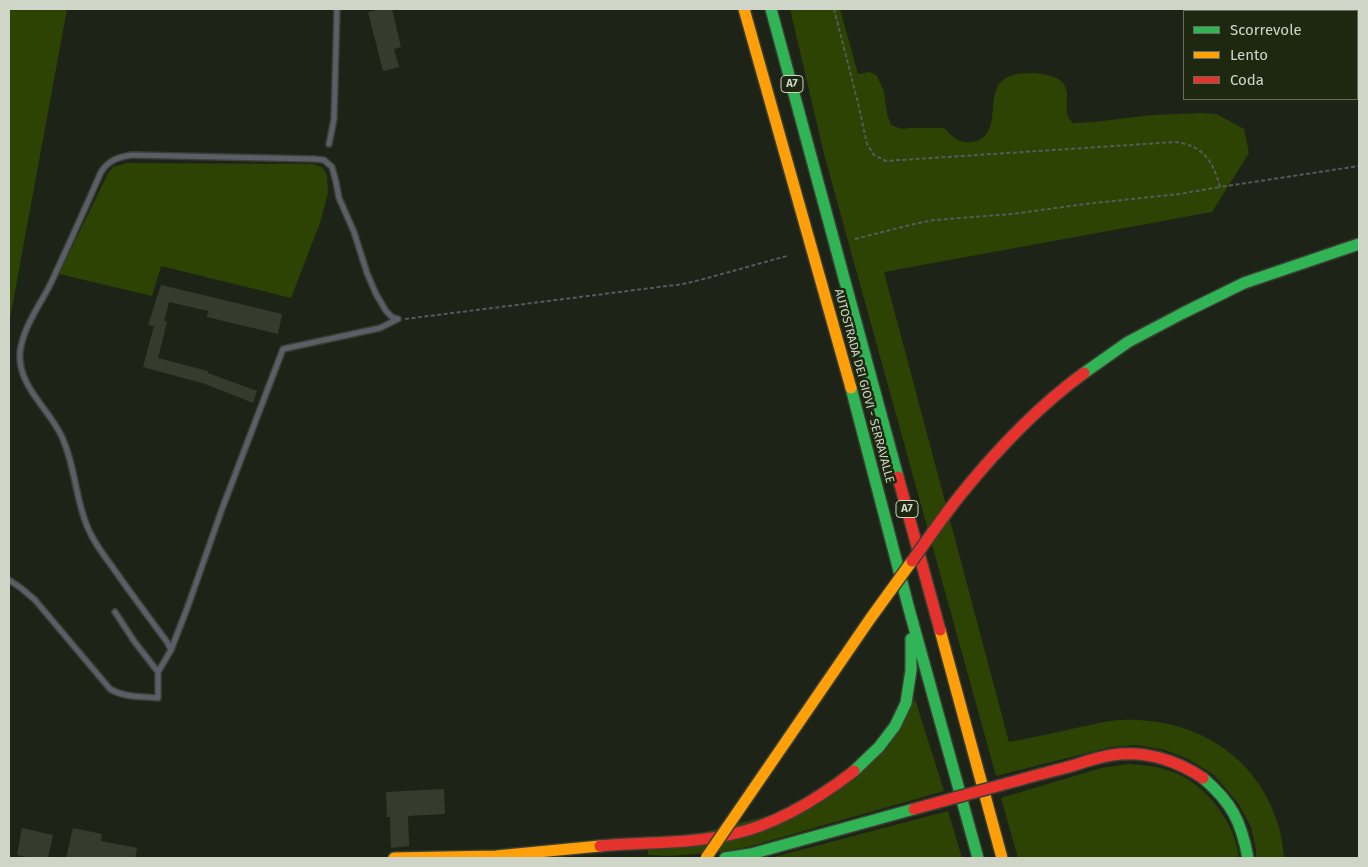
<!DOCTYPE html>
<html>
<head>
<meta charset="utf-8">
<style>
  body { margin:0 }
  #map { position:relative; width:1368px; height:867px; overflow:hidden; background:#1d2316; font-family:"Fira Sans",sans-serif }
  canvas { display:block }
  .frame { position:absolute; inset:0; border:10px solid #cfd6c8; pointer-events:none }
  .legend { position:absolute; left:1183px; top:10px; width:175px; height:90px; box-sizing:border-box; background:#1e2811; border:1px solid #656e5a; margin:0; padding:6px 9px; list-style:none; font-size:15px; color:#cfd6c8 }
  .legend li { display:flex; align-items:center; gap:10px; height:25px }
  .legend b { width:25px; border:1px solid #656e5a }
</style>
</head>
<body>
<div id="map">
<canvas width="1368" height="867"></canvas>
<div class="frame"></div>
<ul class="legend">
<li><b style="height:6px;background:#30b455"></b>Scorrevole</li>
<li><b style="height:6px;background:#ff9f0a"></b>Lento</li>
<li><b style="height:6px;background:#e5322d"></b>Coda</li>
</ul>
</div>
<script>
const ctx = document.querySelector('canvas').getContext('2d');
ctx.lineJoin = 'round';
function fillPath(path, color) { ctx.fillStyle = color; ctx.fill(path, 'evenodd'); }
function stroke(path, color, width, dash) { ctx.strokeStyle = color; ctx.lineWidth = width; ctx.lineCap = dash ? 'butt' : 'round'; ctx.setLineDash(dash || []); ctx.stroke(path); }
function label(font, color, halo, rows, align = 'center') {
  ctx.font = font + ' "Fira Sans",sans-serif'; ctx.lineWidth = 5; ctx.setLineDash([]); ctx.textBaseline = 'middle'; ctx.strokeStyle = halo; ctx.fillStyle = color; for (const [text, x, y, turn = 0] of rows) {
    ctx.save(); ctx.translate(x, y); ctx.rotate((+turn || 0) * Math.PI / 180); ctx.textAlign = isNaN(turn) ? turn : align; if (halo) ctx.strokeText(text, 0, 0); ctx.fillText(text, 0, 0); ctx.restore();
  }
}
fillPath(new Path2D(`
  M9,9H67L9,324Z
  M790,9H840L858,74L870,72L877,76L884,92L887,114L891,125L902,129L909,128H944C948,131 951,136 955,138C961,142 966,143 973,142C1003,136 985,96 1002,81C1009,73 1025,73 1035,73C1043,74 1058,76 1063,83C1071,93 1064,106 1068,116C1069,119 1071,120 1072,123L1094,122L1152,115L1201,113L1216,114L1244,129L1249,153L1212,212L884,272L1009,742C1031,738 1053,733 1076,728C1090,725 1105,721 1120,720C1191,717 1254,752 1277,821C1281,833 1283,846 1284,858H1256V849L1251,827L1238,803L1214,775L1188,759L1165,750L1137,745L1111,747L996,776L824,154Z
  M127,163L313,164L322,167L327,175L328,193L320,223L291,298L161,266L152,296L59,274L108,173L113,167Z
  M915,699L944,791L751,846L719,852L670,856L648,855V847L824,801Z
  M1129,764C1146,765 1163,767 1178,774C1209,788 1236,825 1239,858H1018L1001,798L1101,768Z
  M948,811L962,858H770Z`), '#2d4303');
fillPath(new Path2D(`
  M383,9H392L401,47L394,49L399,67L383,71L368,12Z
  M161,285L282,314L278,334L207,317L208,311L169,302L164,321L167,322L158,358L208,371V373L257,391L253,403L205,384L143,367L154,326L148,325Z
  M444,789L445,814L408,816L409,846L391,848L390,817H387L386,792Z
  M22,828L53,835L48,858H32L17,855Z
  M73,828L102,834L101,841L137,848L135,858H66Z`), '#363c2d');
const lane = new Path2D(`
  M329,144L334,119L337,9
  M9,580L21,588L35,600L110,689C125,698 141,696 158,698V672L171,650L188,606L222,509L283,349L380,328L398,319
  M115,612L134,641L158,672
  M171,650L167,642C148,616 129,591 111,565C102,553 93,541 87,526C75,497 75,464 61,435C48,408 17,385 20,352C23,327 40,305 51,283C68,246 85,209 101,172C109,160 118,157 132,155L315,159L324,160L332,167L336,182L339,198L354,232L367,273L376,294L386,311L392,317L398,319`);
const fast = new Path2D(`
  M771,9L898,477
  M1183,313L1244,283L1359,244
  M851,388L909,609L978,858
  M854,771L879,747L895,726L906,703L911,670V639
  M1203,778C1232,803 1241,821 1248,858
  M725,858L751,854L914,809`);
const slow = new Path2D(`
  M744,9L851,388
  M940,630L1002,858
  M394,858L496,856L600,846`);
const jam = new Path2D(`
  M898,477L940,630
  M1023,779C1040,774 1058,770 1075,765C1087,761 1099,757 1112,755C1144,750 1176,760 1203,778
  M600,846C644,842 690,844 733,834C778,824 818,799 854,771`);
stroke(lane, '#393f33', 8);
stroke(fast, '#393f33', 14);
stroke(slow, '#393f33', 14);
stroke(jam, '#393f33', 14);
stroke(new Path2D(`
  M834,9L858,103L867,144L874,155L886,161L1175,142C1203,145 1213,161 1220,187L1359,166
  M855,239L914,224L934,220L1012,214L1085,204L1179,194L1220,187
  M405,319L683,284L700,280L787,256`), '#565a5c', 2, [4, 2.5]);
stroke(lane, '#5a5e67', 5);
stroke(fast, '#30b455', 11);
stroke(slow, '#ff9f0a', 11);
stroke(jam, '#e5322d', 11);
const fastBridge = new Path2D(`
  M1084,373L1128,342L1183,313`);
const slowBridge = new Path2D(`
  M706,858L870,619L912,561`);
const jamBridge = new Path2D(`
  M912,561C928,539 944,515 962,493C996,451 1040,405 1084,373
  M914,809L1023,779`);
stroke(fastBridge, '#393f33', 14, []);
stroke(slowBridge, '#393f33', 14, []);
stroke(jamBridge, '#393f33', 14, []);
stroke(fastBridge, '#30b455', 11);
stroke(slowBridge, '#ff9f0a', 11);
stroke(jamBridge, '#e5322d', 11);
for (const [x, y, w] of [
  [792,84,22],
  [907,509,22]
]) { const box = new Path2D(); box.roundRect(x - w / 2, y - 8.5, w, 17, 4); ctx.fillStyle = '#1e2811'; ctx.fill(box); stroke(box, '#cfd6c8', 1); }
label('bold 11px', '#cfd6c8', null, [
  ["A7",792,84],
  ["A7",907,509]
]);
label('12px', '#cfd6c8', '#1e2811', [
  ["AUTOSTRADA DEI GIOVI - SERRAVALLE",864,386,75]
]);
</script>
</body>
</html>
